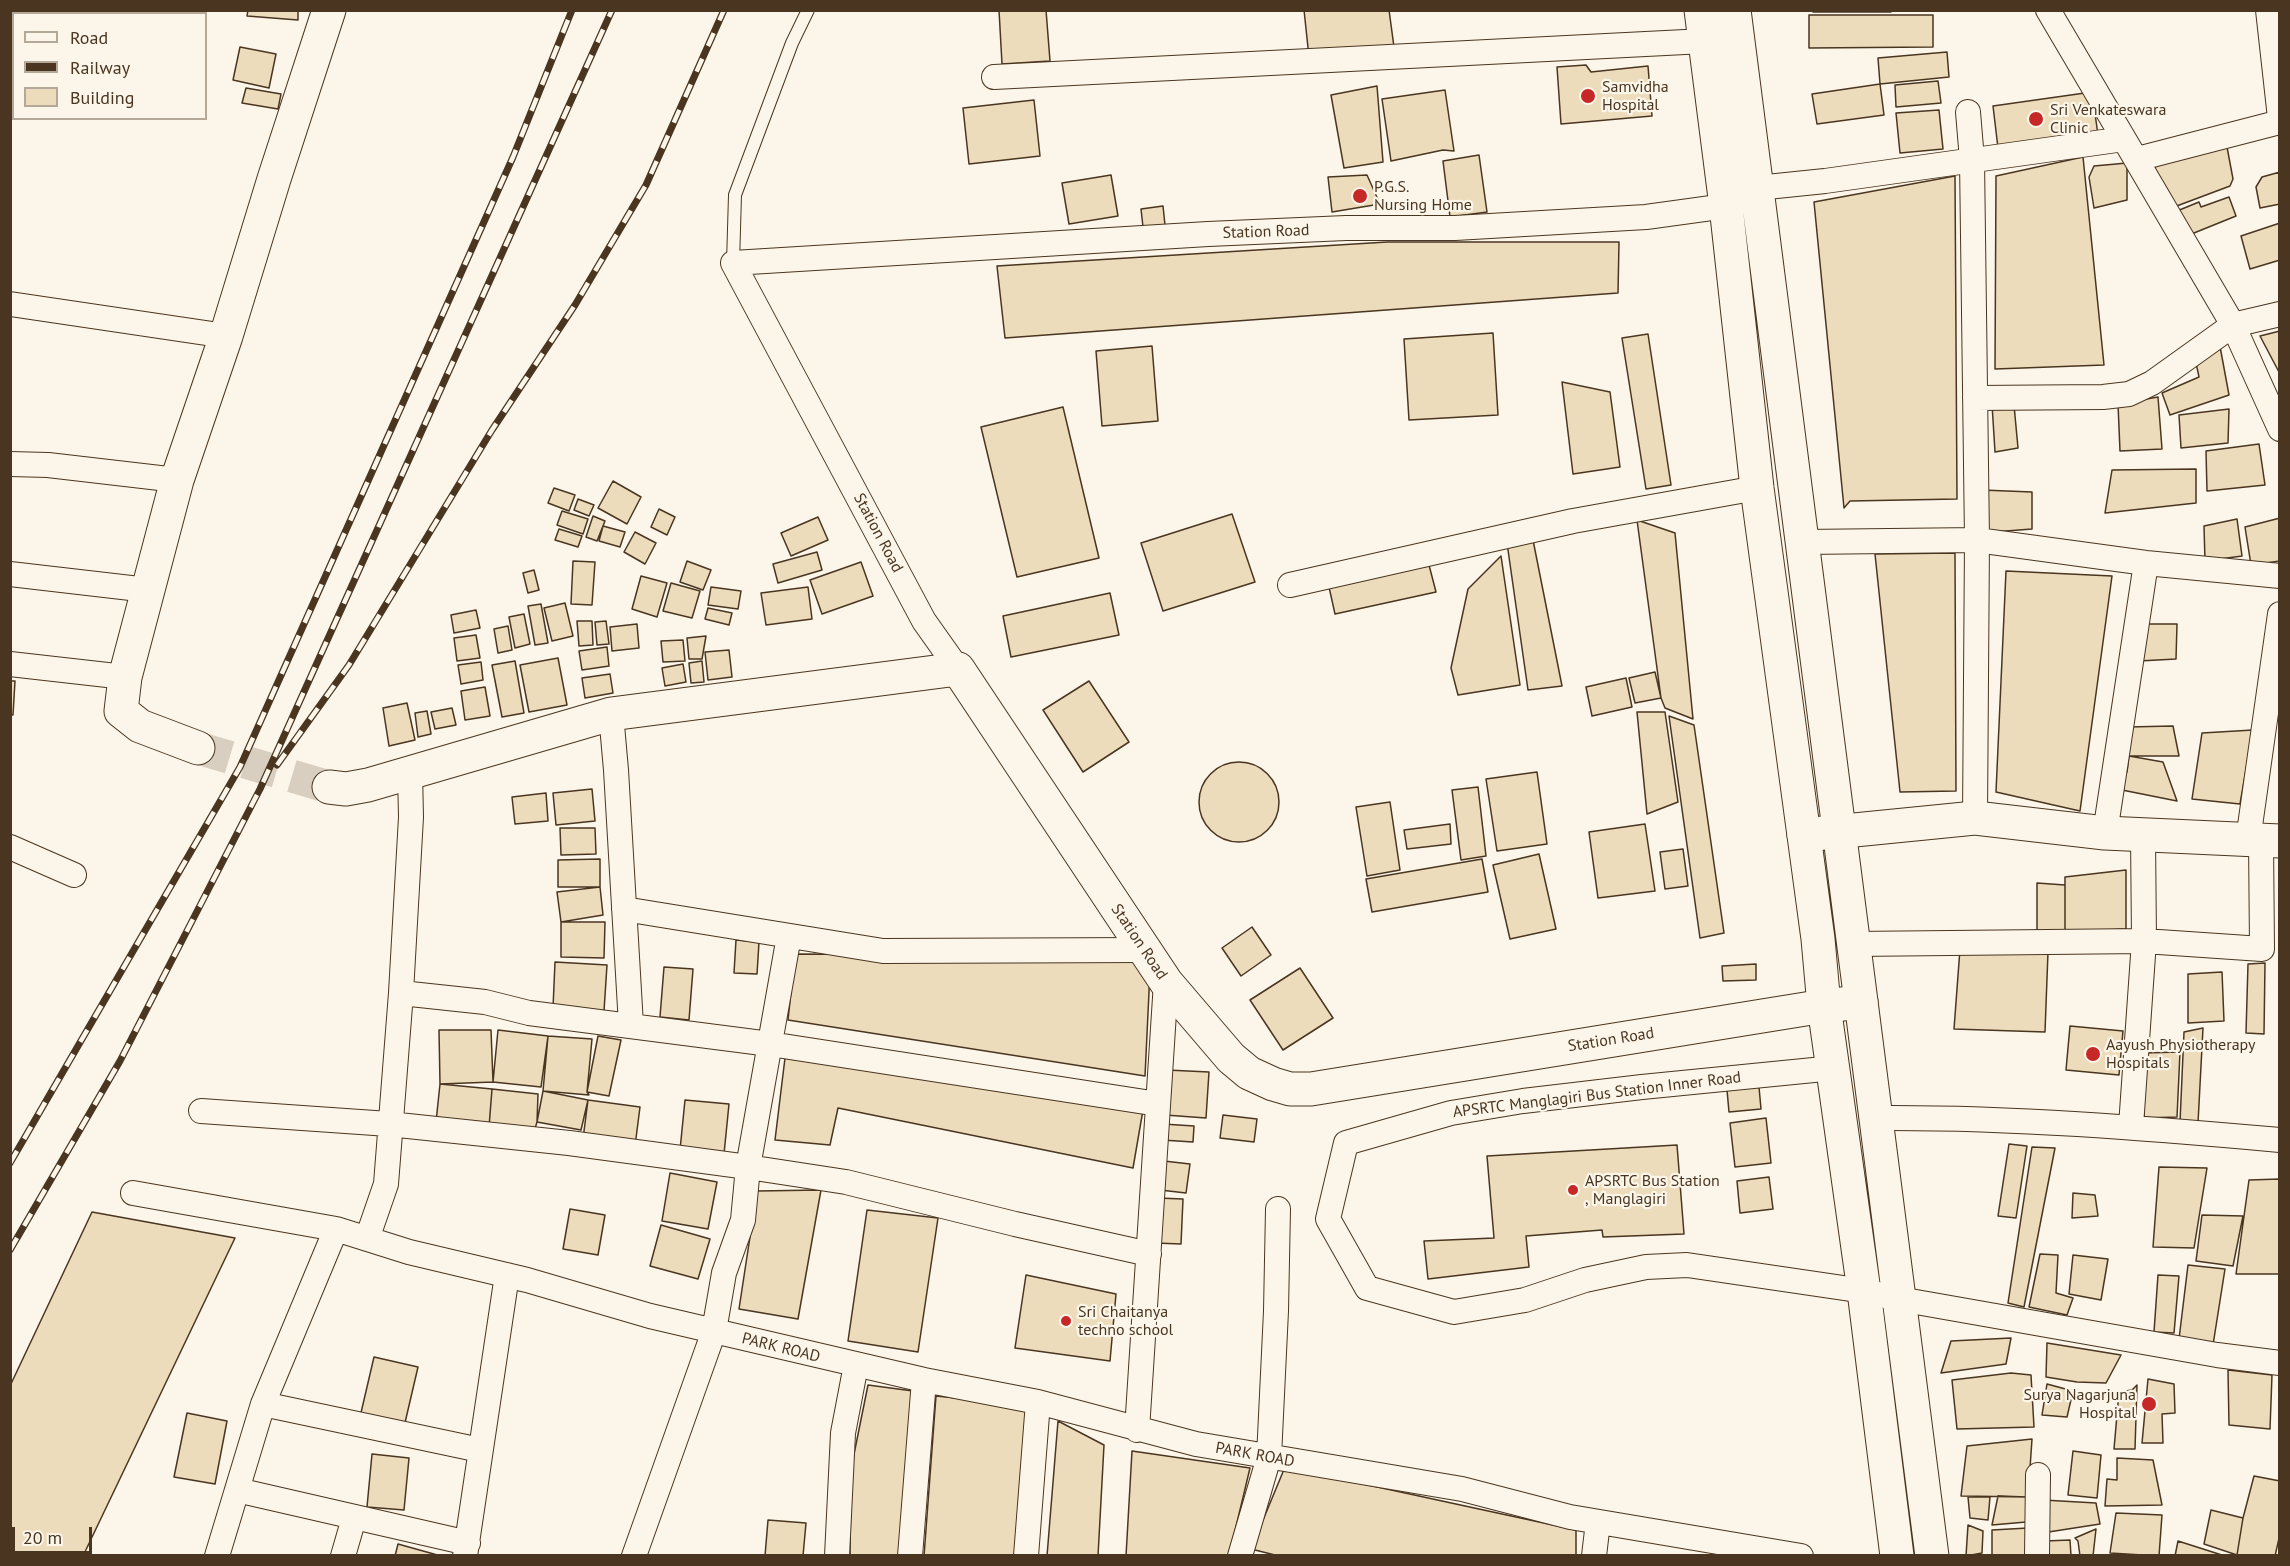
<!DOCTYPE html>
<html>
<head>
<meta charset="utf-8">
<style>
  body { margin:0 }
  #map { position:relative; width:2290px; height:1566px; overflow:hidden; background:#fbf6e9; font-family:"PT Sans",sans-serif }
  canvas { display:block }
  .frame { position:absolute; inset:0; border:12px solid #4a3520; pointer-events:none }
  .legend { position:absolute; left:12px; top:12px; width:195px; height:108px; box-sizing:border-box; background:#fbf6e9; border:2px solid #b4a999; margin:0; padding:8px 10px; list-style:none; font-size:18px; color:#4a3520 }
  .legend li { display:flex; align-items:center; gap:12px; height:30px }
  .legend b { width:30px; border:2px solid #b4a999 }
  .scale { position:absolute; left:12px; top:1527px; width:80px; height:27px; box-sizing:border-box; border:3px solid #4a3520; border-top:0; padding-left:8px; font-size:18px; line-height:21px; white-space:nowrap; color:#4a3520; -webkit-text-stroke:4px #fbf6e9; paint-order:stroke }
</style>
</head>
<body>
<div id="map">
<canvas width="2290" height="1566"></canvas>
<div class="frame"></div>
<ul class="legend">
<li><b style="height:8px;background:#fbf6e9"></b>Road</li>
<li><b style="height:8px;background:#4a3520"></b>Railway</li>
<li><b style="height:16px;background:#ecdcbc"></b>Building</li>
</ul>
<div class="scale">20 m</div>
</div>
<script>
const ctx = document.querySelector('canvas').getContext('2d');
ctx.lineJoin = 'round';
function fillPath(path, color) { ctx.fillStyle = color; ctx.fill(path, 'evenodd'); }
function stroke(path, color, width, dash) { ctx.strokeStyle = color; ctx.lineWidth = width; ctx.lineCap = dash ? 'butt' : 'round'; ctx.setLineDash(dash || []); ctx.stroke(path); }
function label(font, color, halo, rows, align = 'center') {
  ctx.font = font + ' "PT Sans",sans-serif'; ctx.lineWidth = 4.5; ctx.setLineDash([]); ctx.textBaseline = 'middle'; ctx.strokeStyle = halo; ctx.fillStyle = color; for (const [text, x, y, turn = 0] of rows) {
    ctx.save(); ctx.translate(x, y); ctx.rotate((+turn || 0) * Math.PI / 180); ctx.textAlign = isNaN(turn) ? turn : align; if (halo) ctx.strokeText(text, 0, 0); ctx.fillText(text, 0, 0); ctx.restore();
  }
}
const building = new Path2D(`
  M248,10H298V20L247,16Z
  M999,10H1046L1050,61L1002,64Z
  M1304,10H1389L1394,47L1309,57Z
  M1813,10H1891V12H1813Z
  M1809,15H1933V47L1809,48Z
  M240,47L276,54L269,88L233,80Z
  M1947,52L1949,77L1880,84L1878,58Z
  M1586,65L1591,72L1648,66L1652,116L1561,124L1557,67Z
  M1938,81L1941,103L1896,107L1895,85Z
  M1880,84L1884,115L1817,124L1812,94Z
  M1377,86L1383,162L1344,168L1331,95Z
  M246,88L281,94L278,109L242,103Z
  M1445,90L1454,151L1443,150L1391,161L1382,99Z
  M2092,92L2098,135L1998,148L1993,106Z
  M1034,100L1040,156L969,164L963,108Z
  M1939,110L1943,149L1900,153L1896,113Z
  M2227,147L2233,179L2230,186L2174,207L2154,171L2157,163Z
  M1479,155L1487,212L1450,217L1443,161Z
  M2083,157L2104,365L1995,369L1996,176Z
  M2127,163V200L2094,208L2089,177L2094,166Z
  M2280,172V204L2260,208L2256,187L2262,177Z
  M1111,175L1118,216L1069,224L1062,183Z
  M1367,175L1380,204L1332,212L1328,177Z
  M1955,176L1957,499L1850,501L1844,508L1814,202Z
  M2229,197L2236,216L2189,235L2177,211L2199,202L2201,207Z
  M1163,206L1165,225L1143,227L1141,209Z
  M2280,223V260L2250,269L2241,236Z
  M1387,242H1619L1618,293L1005,338L997,266Z
  M2280,331V374L2260,336Z
  M1493,333L1498,415L1409,420L1404,339Z
  M1648,334L1671,485L1646,489L1622,338Z
  M2219,341L2229,395L2170,415L2162,393L2199,377L2195,358Z
  M1152,346L1158,421L1102,426L1096,351Z
  M1562,382L1610,392L1620,467L1573,474Z
  M2158,397L2162,449L2120,451L2118,404Z
  M1992,404L2014,405L2018,448L1995,452Z
  M1063,407L1099,558L1017,577L981,427Z
  M2229,409L2228,443L2181,448L2179,415Z
  M2259,444L2265,485L2207,491L2206,451Z
  M2196,469V503L2105,513L2112,470Z
  M613,481L641,497L627,524L598,508Z
  M554,488L575,495L569,511L548,503Z
  M1982,490L2032,492V529L1980,533Z
  M578,499L594,505L589,516L574,510Z
  M659,509L675,517L667,535L651,527Z
  M562,511L588,519L583,534L557,525Z
  M1232,514L1255,582L1163,611L1141,543Z
  M593,516L605,521L597,541L586,537Z
  M818,517L828,540L791,556L781,533Z
  M2280,518V561L2251,565L2245,527Z
  M2237,519L2242,556L2205,561L2204,526Z
  M1637,520L1675,533L1693,719L1665,708L1661,698Z
  M603,526L625,532L620,547L599,541Z
  M559,529L582,536L578,547L555,540Z
  M635,532L656,543L645,564L624,552Z
  M1533,540L1562,686L1528,690L1507,543Z
  M817,552L822,570L778,583L773,564Z
  M1955,553L1956,791L1900,792L1875,554Z
  M1501,556L1520,685L1458,695L1451,668L1468,589Z
  M573,561L595,562L592,605L571,604Z
  M687,561L711,570L703,590L680,582Z
  M861,562L873,596L822,614L810,580Z
  M1429,565L1436,592L1335,614L1329,587Z
  M534,570L539,590L528,593L523,573Z
  M2006,571L2112,576L2080,811L1996,792Z
  M641,576L667,583L657,617L632,609Z
  M671,583L700,591L692,618L663,611Z
  M711,587L741,591L738,609L708,605Z
  M808,587L812,619L766,625L761,593Z
  M1110,593L1119,635L1011,657L1003,616Z
  M565,603L573,636L552,641L544,608Z
  M541,604L548,643L535,645L528,606Z
  M708,608L732,613L729,625L705,619Z
  M476,610L480,628L454,633L451,615Z
  M524,614L530,644L515,648L509,617Z
  M577,621H592L593,645L579,646Z
  M606,621L609,644L597,645L595,622Z
  M637,624L639,648L612,651L610,627Z
  M2142,624H2177L2176,659L2139,661Z
  M508,626L512,650L498,653L494,629Z
  M476,635L480,658L457,661L454,638Z
  M706,636L702,659H689L687,638Z
  M683,640L685,661L663,662L661,641Z
  M607,647L609,666L582,670L579,651Z
  M729,650L732,677L708,680L705,652Z
  M558,658L567,705L529,712L520,665Z
  M515,661L524,713L502,717L492,665Z
  M702,661L704,682L691,683L689,663Z
  M481,662L483,680L461,684L458,665Z
  M683,664L686,682L665,686L662,668Z
  M1655,672L1661,698L1635,703L1629,678Z
  M610,674L613,693L585,698L582,678Z
  M1626,678L1632,707L1592,716L1586,687Z
  M10,681H15L13,715H10Z
  M1089,681L1129,742L1083,772L1043,710Z
  M485,687L490,716L465,720L461,691Z
  M407,703L415,740L389,746L383,708Z
  M452,708L456,725L435,729L431,712Z
  M427,711L431,734L418,737L415,713Z
  M1637,712H1665L1678,802L1647,814Z
  M1669,716L1694,725L1724,933L1700,938Z
  M2173,726L2179,756H2123L2127,727Z
  M2253,730L2240,804L2192,799L2202,733Z
  M2129,756L2163,762L2177,801L2117,789L2118,774L2127,772Z
  M1199 802a40 40 0 1 1 80 0a40 40 0 1 1-80 0Z
  M1537,772L1547,844L1497,851L1486,779Z
  M1478,787L1486,856L1461,860L1452,790Z
  M592,789L595,821L556,825L553,793Z
  M546,793L548,821L515,824L512,797Z
  M1390,802L1400,870L1367,876L1356,807Z
  M1450,824L1451,844L1407,849L1404,830Z
  M1645,824L1655,891L1598,898L1589,832Z
  M560,828H595L596,854L561,855Z
  M1683,849L1688,886L1665,889L1660,852Z
  M1539,854L1556,929L1510,939L1493,865Z
  M600,859V887H558V860Z
  M1482,859L1488,892L1372,912L1366,879Z
  M2126,870V929L2065,932V877Z
  M2037,883L2065,885V932L2037,933Z
  M600,887L603,915L561,922L557,892Z
  M561,922H605L604,958L561,957Z
  M1252,927L1271,955L1241,976L1222,948Z
  M736,940L759,942L757,974L734,973Z
  M1960,949L2048,952L2045,1032L1954,1029Z
  M795,954L1133,956L1150,971L1145,1076L788,1020Z
  M555,962L607,965L604,1011L553,1008Z
  M2265,963L2264,1034L2246,1033L2248,964Z
  M1756,964V980L1723,981L1722,966Z
  M664,967L693,969L689,1020L660,1017Z
  M1300,968L1333,1018L1283,1050L1250,1000Z
  M2222,972L2224,1021L2188,1023V974Z
  M2070,1026L2123,1031L2119,1075L2066,1070Z
  M2203,1028L2198,1123L2180,1122L2184,1032Z
  M439,1030H491L493,1082L440,1084Z
  M498,1030L548,1036L541,1087L493,1082Z
  M548,1036L592,1039L587,1092L589,1095L543,1091Z
  M598,1036L621,1040L609,1096L587,1092Z
  M2180,1052L2177,1117L2144,1118L2143,1053Z
  M785,1058L1143,1110L1133,1168L838,1108L830,1145L775,1140Z
  M1167,1070L1209,1072L1206,1118L1165,1115Z
  M440,1084L492,1089L489,1127L436,1122Z
  M1759,1087L1761,1109L1729,1112L1727,1090Z
  M492,1089L538,1094L537,1122L534,1132L489,1127Z
  M543,1091L588,1100L581,1130L537,1122Z
  M588,1100L640,1107L635,1146L583,1139Z
  M685,1100L729,1104L724,1154L680,1150Z
  M1223,1115L1257,1119L1254,1142L1220,1138Z
  M1766,1118L1771,1163L1735,1167L1730,1123Z
  M1163,1124L1194,1126L1193,1142L1162,1140Z
  M2009,1144L2027,1146L2016,1218L1998,1216Z
  M1677,1145L1684,1234L1603,1237L1602,1230L1526,1236L1529,1267L1428,1279L1424,1241L1494,1238L1487,1156Z
  M2032,1147L2055,1148L2024,1307L2008,1303Z
  M1164,1161L1190,1164L1186,1193L1160,1190Z
  M2159,1167L2207,1168L2194,1248L2153,1247Z
  M670,1173L717,1182L708,1229L662,1221Z
  M1769,1177L1773,1209L1740,1213L1737,1181Z
  M2280,1179V1274H2236L2249,1180Z
  M821,1190L798,1319L739,1309L757,1191Z
  M2073,1193L2095,1195L2098,1216L2072,1218Z
  M1158,1198L1183,1199L1181,1244L1155,1243Z
  M570,1209L605,1215L598,1255L563,1249Z
  M867,1210L938,1218L918,1352L848,1341Z
  M92,1212L235,1238L83,1556H10V1386Z
  M2202,1215L2243,1216L2233,1266L2196,1261Z
  M661,1225L710,1239L698,1279L650,1266Z
  M2040,1254L2058,1255L2056,1293L2073,1298L2067,1315L2029,1307Z
  M2073,1255L2108,1259L2101,1300L2069,1294Z
  M2188,1265L2225,1269L2213,1345L2179,1339Z
  M1026,1275L1116,1294L1110,1361L1015,1348Z
  M2158,1275L2179,1276L2174,1333L2154,1332Z
  M2011,1338L2006,1364L1941,1373L1951,1341Z
  M2047,1343L2121,1355L2106,1383L2077,1382L2046,1377Z
  M374,1357L418,1367L404,1427L360,1417Z
  M2228,1370L2272,1375L2270,1429L2229,1425Z
  M2011,1373L2031,1375L2034,1427L1957,1429L1952,1380Z
  M2148,1379L2174,1384L2175,1413L2162,1414L2163,1443H2142Z
  M2047,1384L2073,1391L2067,1417L2042,1415Z
  M868,1385L913,1391L901,1556H850L851,1469Z
  M2137,1385L2135,1449H2114L2119,1392L2132,1390Z
  M936,1396L1028,1405L1019,1556H924Z
  M187,1413L227,1421L215,1484L174,1477Z
  M1058,1421L1104,1445L1098,1556H1047Z
  M2032,1439L2028,1497L1961,1496L1967,1446Z
  M1132,1451L1250,1468L1229,1556H1126Z
  M2073,1451L2101,1455L2097,1498L2068,1495Z
  M372,1454L409,1458L404,1510L367,1507Z
  M2117,1458L2153,1460L2162,1505L2105,1506L2107,1479L2117,1480Z
  M1285,1467L1576,1530V1556H1279L1251,1549Z
  M2254,1476L2280,1481V1534L2275,1556L2237,1555L2243,1518Z
  M1998,1496L2028,1497L2026,1522L1992,1525Z
  M1968,1497H1990L1988,1520L1970,1518Z
  M2043,1500L2096,1503L2100,1524L2042,1533Z
  M2211,1510L2243,1518L2237,1555L2204,1544Z
  M2116,1513L2162,1515L2159,1556L2110,1553Z
  M768,1520L806,1523L803,1556H765Z
  M1968,1525L1983,1531L1982,1553L1966,1556Z
  M2028,1528L2027,1556H1992V1530Z
  M2096,1529L2093,1556H2080L2078,1541L2075,1538Z
  M2070,1540L2071,1556H2045V1541Z
  M2178,1541L2225,1556H2175Z
  M398,1544L441,1556H395Z`);
fillPath(building, '#ecdcbc');
stroke(building, '#4a3520', 1.5);
stroke(new Path2D(`
  M198,748L329,787`), '#d8cfc1', 33, [33, 16]);
const lane = new Path2D(`
  M733,263L735,195L792,43L808,10`);
const street = new Path2D(`
  M2048,10L2124,139
  M2268,10L2280,118
  M994,77L1705,41
  M1968,112L1972,160L1977,540L1975,818
  M2137,159L2280,122
  M1757,188L1825,181L2124,139L2233,325L2280,429
  M10,304L226,336
  M1975,398L2103,397L2129,394L2152,383L2233,325L2280,314
  M10,464L48,465L177,480
  M1803,542L1977,540L2146,563L2280,576
  M10,574L148,590
  M1290,585L1573,521L1757,488
  M10,664L125,677
  M958,669L924,621L733,263L1208,234L1346,228H1455L1646,217L1726,206
  M611,714L616,770L631,1025
  M2105,833L2146,563
  M2248,840L2280,614
  M10,847L74,875
  M624,909L883,951L1144,950
  M1853,944L2144,941L2262,949L2261,840
  M401,993L485,1002L529,1013L770,1044L1158,1104
  M1834,1068L1642,1087L1523,1101L1451,1113L1346,1143L1328,1219L1367,1288L1454,1312L1525,1300L1585,1280L1646,1267L1687,1265L1864,1291L1899,1299L2217,1355L2280,1363
  M201,1111L389,1124L569,1143L748,1167L789,936
  M1876,1118C2011,1117 2145,1128 2280,1140
  M2131,1126L2144,941L2143,835
  M133,1193L336,1229
  M367,1239L386,1184L401,993L411,817L410,773
  M263,1404L480,1450
  M1137,1430L1166,982
  M237,1490L468,1543
  M217,1556L263,1404L336,1229L409,1252L527,1280L650,1316L924,1380L1038,1402L1196,1444L1462,1489L1570,1517L1801,1556
  M343,1556L354,1518
  M465,1556L507,1275
  M634,1556L714,1331L724,1273L743,1220L748,1167L846,1182L1015,1224L1149,1254
  M837,1556L843,1433L856,1365
  M910,1556L924,1380
  M1026,1556L1038,1402
  M1240,1556L1269,1457L1276,1311L1278,1209
  M1594,1556L1598,1522
  M2037,1556L2038,1475`);
const secondary = new Path2D(`
  M198,748L140,726L121,711L125,677L177,480L226,336L274,179L329,10
  M329,787L346,789L368,785L611,714L958,669L1166,982L1231,1058L1249,1073L1273,1084L1290,1089H1311L1824,1006L1861,1002
  M1804,835L1975,818L2105,833L2280,841`);
const primary = new Path2D(`
  M1701,10L1726,206L1757,488L1818,939L1824,1006L1864,1291L1897,1556
  M1734,10L1932,1556`);
stroke(lane, '#4a3520', 14);
stroke(street, '#4a3520', 26);
stroke(secondary, '#4a3520', 35);
stroke(primary, '#4a3520', 35);
stroke(lane, '#fbf6e9', 12);
stroke(street, '#fbf6e9', 24);
stroke(secondary, '#fbf6e9', 33);
stroke(primary, '#fbf6e9', 33);
const rail = new Path2D(`
  M277,765L349,665L492,430L575,305L646,185L724,10
  M10,1163L240,767L513,157L572,10
  M10,1250L120,1061L260,789L612,10`);
stroke(rail, '#4a3520', 7);
stroke(rail, '#fbf6e9', 4.5, [14]);
for (const [x, y, r, color] of [
  [1588,96,8,"#c62828"],
  [2036,119,8,"#c62828"],
  [1360,196,8,"#c62828"],
  [2093,1054,8,"#c62828"],
  [1573,1190,6,"#c62828"],
  [1066,1321,6,"#c62828"],
  [2149,1404,8,"#c62828"]
]) { const dot = new Path2D(); dot.arc(x, y, r, 0, 2 * Math.PI); ctx.fillStyle = color; ctx.fill(dot); stroke(dot, '#fbf6e9', 2); }
label('16px', '#4a3520', '#fbf6e9', [
  ["Samvidha",1602,87],
  ["Hospital",1602,105],
  ["Sri Venkateswara",2050,110],
  ["Clinic",2050,128],
  ["P.G.S.",1374,187],
  ["Nursing Home",1374,205],
  ["Aayush Physiotherapy",2106,1045],
  ["Hospitals",2106,1063],
  ["APSRTC Bus Station",1585,1181],
  [", Manglagiri",1585,1199],
  ["Sri Chaitanya",1078,1312],
  ["techno school",1078,1330],
  ["Surya Nagarjuna",2136,1395,"right"],
  ["Hospital",2136,1413,"right"]
], 'left');
label('16px', '#4a3520', '#fbf6e9', [
  ["Station Road",1266,232,-2],
  ["Station Road",878,533,62],
  ["Station Road",1139,942,56],
  ["Station Road",1611,1040,-9],
  ["APSRTC Manglagiri Bus Station Inner Road",1597,1095,-7],
  ["PARK ROAD",781,1348,14],
  ["PARK ROAD",1255,1455,10]
]);
</script>
</body>
</html>
